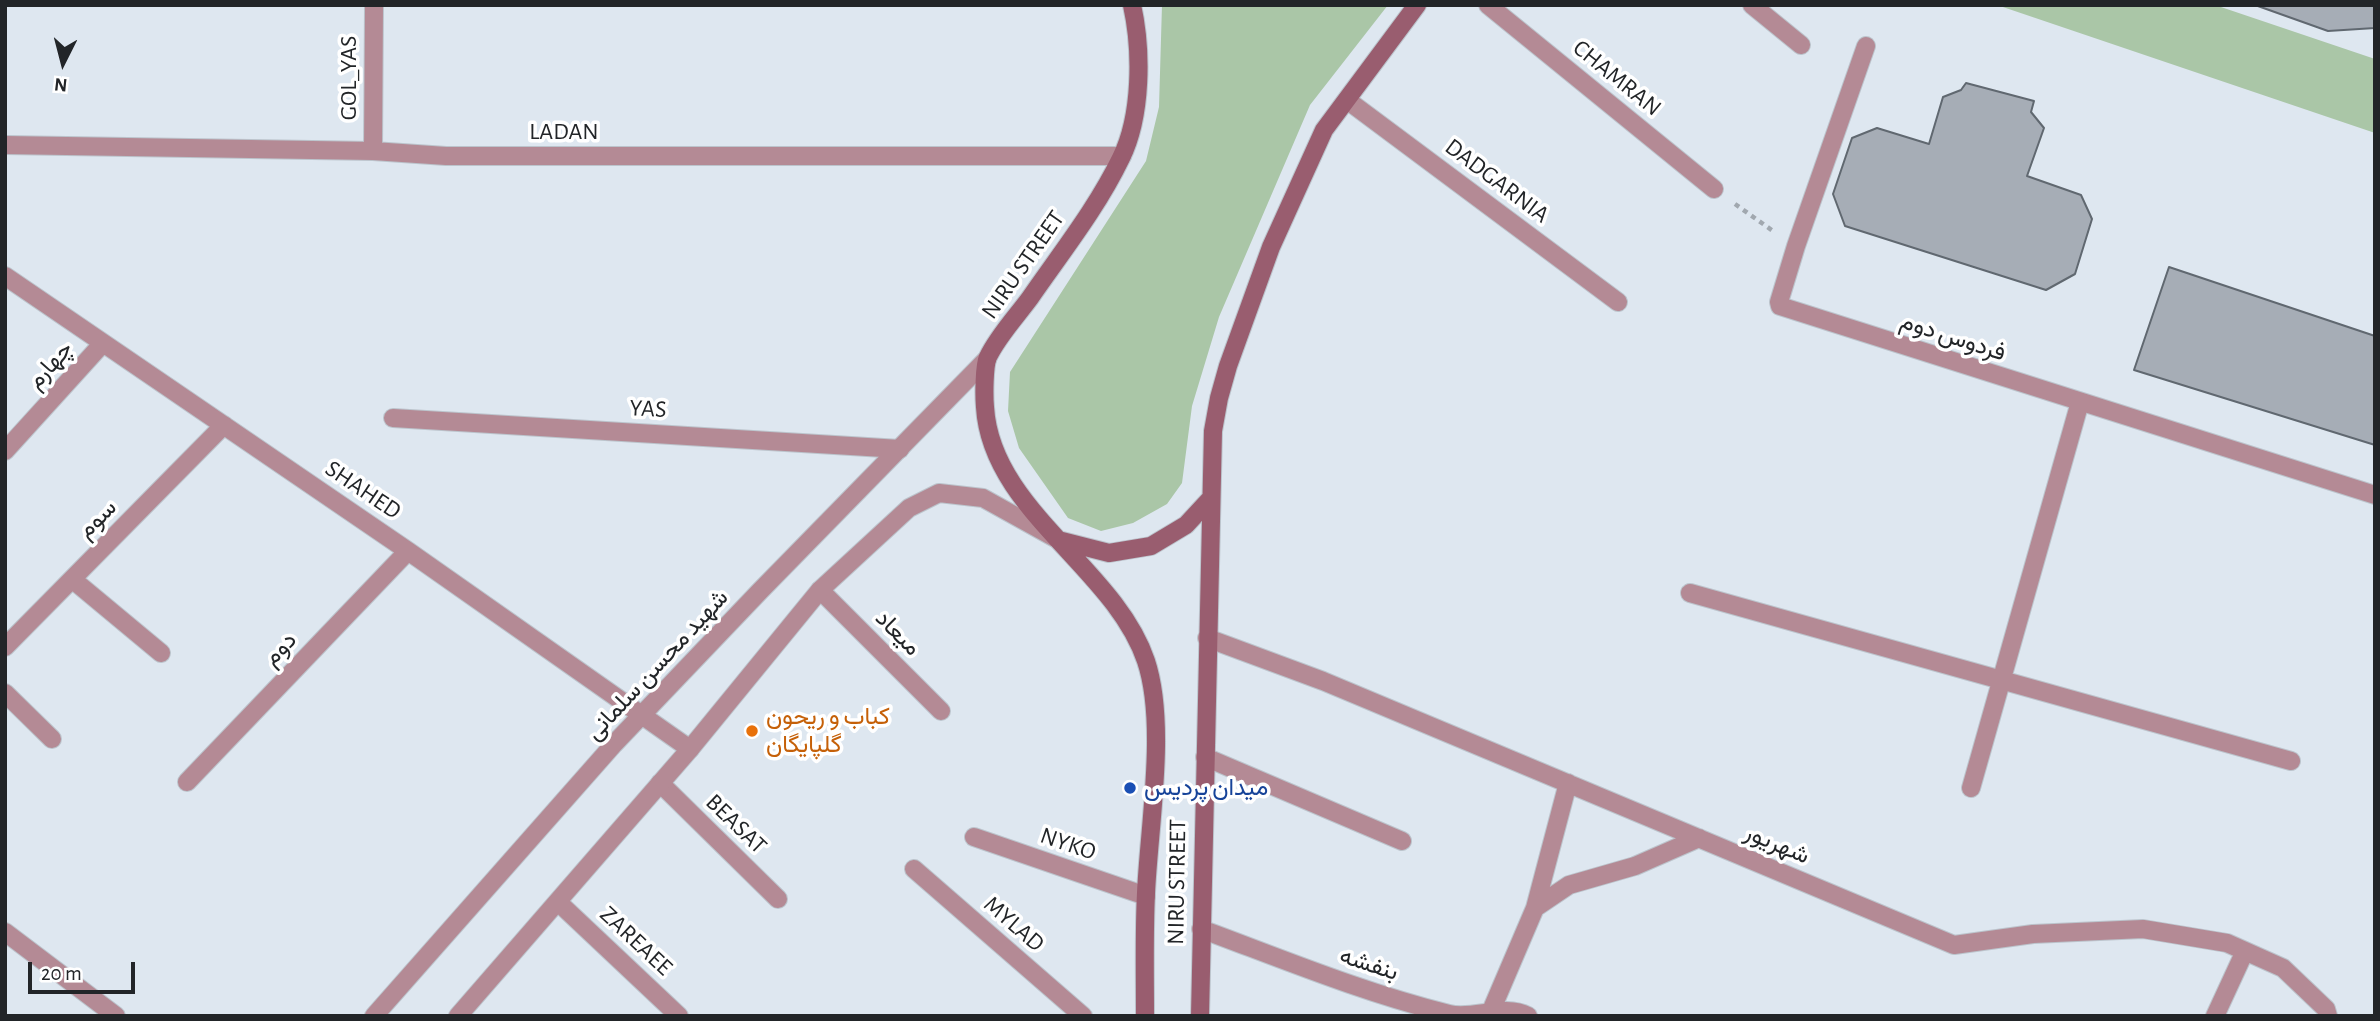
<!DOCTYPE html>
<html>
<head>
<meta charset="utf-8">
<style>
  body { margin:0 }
  #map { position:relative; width:2380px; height:1021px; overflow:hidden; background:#dee7f0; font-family:"Alegreya Sans",sans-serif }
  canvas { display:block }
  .frame { position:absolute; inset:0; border:7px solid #222528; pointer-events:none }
  .north { position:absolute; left:28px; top:28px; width:70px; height:70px; -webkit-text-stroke:5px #fff; paint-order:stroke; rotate:186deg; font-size:19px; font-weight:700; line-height:28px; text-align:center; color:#222528 }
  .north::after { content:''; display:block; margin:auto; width:24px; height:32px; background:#222528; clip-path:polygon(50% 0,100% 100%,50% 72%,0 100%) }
  .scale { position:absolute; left:28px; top:962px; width:107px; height:32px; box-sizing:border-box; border:4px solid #222528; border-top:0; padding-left:9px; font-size:21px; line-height:24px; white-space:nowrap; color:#222528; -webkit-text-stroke:5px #fff; paint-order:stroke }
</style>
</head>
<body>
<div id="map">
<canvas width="2380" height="1021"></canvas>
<div class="frame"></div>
<div class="north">N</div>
<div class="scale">20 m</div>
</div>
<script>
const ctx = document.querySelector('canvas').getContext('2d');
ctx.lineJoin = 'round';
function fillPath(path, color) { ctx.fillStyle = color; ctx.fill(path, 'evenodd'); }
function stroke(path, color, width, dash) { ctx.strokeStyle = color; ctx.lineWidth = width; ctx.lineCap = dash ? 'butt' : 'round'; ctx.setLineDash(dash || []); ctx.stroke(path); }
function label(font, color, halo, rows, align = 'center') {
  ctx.font = font + ' "Alegreya Sans",Vazirmatn,sans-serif'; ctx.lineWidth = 7; ctx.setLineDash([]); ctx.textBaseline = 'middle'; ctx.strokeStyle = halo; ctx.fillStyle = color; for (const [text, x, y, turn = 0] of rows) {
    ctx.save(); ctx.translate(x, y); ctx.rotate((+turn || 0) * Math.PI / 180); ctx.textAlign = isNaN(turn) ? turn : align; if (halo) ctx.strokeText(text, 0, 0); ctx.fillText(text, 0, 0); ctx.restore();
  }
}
fillPath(new Path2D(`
  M1162,5H1388L1310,105L1219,317L1192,406L1182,483L1167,504L1133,523L1101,531L1068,518L1019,448L1008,411L1010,372L1146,161L1159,107Z
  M1997,5H2215L2375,59V133Z`), '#aac6a7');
const building = new Path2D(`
  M2255,5H2375V28L2328,31Z
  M1966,83L2034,101L2031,112L2044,128L2027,176L2081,195L2092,219L2075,274L2046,290L1845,226L1833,194L1852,138L1877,128L1929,144L1943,97L1961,90Z
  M2169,267L2375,336V445L2134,370Z`);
fillPath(building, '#a6adb6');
stroke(building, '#606870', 2);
const minor = new Path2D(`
  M1488,5L1714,189
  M1752,5L1801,45
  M1866,46L1796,246L1779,302L1780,306L2375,495
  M1347,100L1618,302
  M5,145L373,151L446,156H1122
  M373,151L374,5
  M5,276L408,551L690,749
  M393,418L900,449
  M5,451L103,343
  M72,579L161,653
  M820,590L941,711
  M1690,593L2291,761
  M1207,638L1323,681L1954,945L2033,934L2143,929L2227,943L2283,968L2326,1009L2328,1016
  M5,647L224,425
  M5,693L52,739
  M1205,757L1402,841
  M187,782L408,551
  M660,783L778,899
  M1971,788L2080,402
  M974,837L1146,896
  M914,869L1083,1016
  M1535,908L1569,885L1635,866L1699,838
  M1201,929C1282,959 1364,993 1449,1014C1474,1020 1504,1003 1528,1016
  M5,932L116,1016
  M1491,1011L1535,908L1568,783
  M2215,1016L2245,951`);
const tertiary = new Path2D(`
  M558,902L679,1016
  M374,1016L614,744L760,591L987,359
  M458,1016L690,749L820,590L909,508L939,493L983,498L1055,538`);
const secondary = new Path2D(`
  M1132,5C1142,50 1142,116 1121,158C1097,208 1061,253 1030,298C1016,317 998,336 988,357C984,366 984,396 985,407C991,510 1115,568 1146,661C1167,724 1149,826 1146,893C1144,934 1145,975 1145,1016
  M1058,540L1109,553L1151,546L1186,525L1211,498
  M1200,1016L1213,431L1219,398L1228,366L1271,247L1324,130L1417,5`);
stroke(minor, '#bcc4cc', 20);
stroke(tertiary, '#bcc4cc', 20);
stroke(secondary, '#bcc4cc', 20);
stroke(new Path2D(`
  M1735,204L1773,231`), '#a1a8af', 4.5, [5, 5]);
stroke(minor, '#b48a95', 18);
stroke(tertiary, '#b48a95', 18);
stroke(secondary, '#995d6f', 18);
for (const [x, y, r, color] of [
  [752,731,7,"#e8710a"],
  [1130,788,7,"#1a4fb4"]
]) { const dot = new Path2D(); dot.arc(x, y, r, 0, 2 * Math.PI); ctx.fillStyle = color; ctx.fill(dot); stroke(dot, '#fff', 2.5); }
label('24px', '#222528', '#fff', [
  ["GOL_YAS",349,78,-90],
  ["CHAMRAN",1617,78,39],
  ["LADAN",564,132],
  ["DADGARNIA",1497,181,37],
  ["NIRU STREET",1023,265,-55],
  ["فردوس دوم",1953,337,18],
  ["چهارم",50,365,-48],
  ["YAS",648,409,3],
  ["SHAHED",363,490,34],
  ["سوم",97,519,-45],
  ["میعاد",898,633,45],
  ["دوم",280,649,-46],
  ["شهید محسن سلمانی",657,665,-47],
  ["BEASAT",736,824,44],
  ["NYKO",1068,844,19],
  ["شهریور",1777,844,23],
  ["NIRU STREET",1177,882,-89],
  ["MYLAD",1014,924,41],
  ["ZAREAEE",636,941,43],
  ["بنفشه",1369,964,18]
]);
label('24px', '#c56008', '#fff', [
  ["کباب و ریحون",766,717],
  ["گلپایگان",766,745]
], 'left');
label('24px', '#164399', '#fff', [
  ["میدان پردیس",1144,788]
], 'left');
</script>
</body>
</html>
